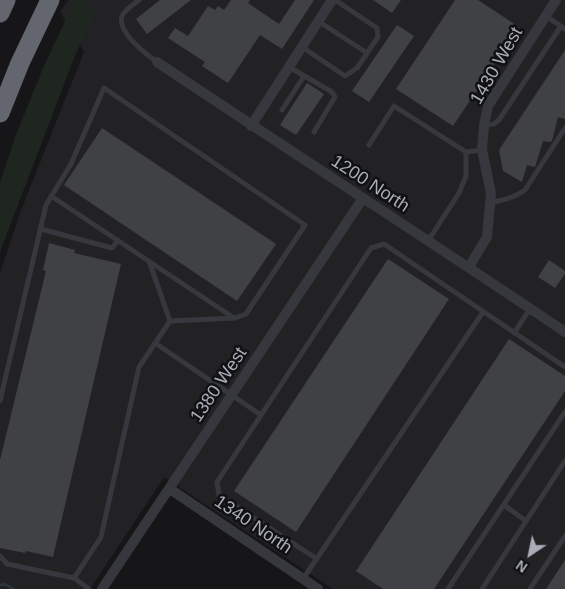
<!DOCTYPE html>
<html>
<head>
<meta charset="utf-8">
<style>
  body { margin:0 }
  #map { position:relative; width:565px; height:589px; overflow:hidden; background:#161618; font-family:Helvetica,sans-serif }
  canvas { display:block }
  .north { position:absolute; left:505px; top:529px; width:50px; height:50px; -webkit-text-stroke:4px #111113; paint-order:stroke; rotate:214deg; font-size:14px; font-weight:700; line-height:20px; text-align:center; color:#a8adb8 }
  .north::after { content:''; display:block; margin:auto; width:18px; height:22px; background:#a8adb8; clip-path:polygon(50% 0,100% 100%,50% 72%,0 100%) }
</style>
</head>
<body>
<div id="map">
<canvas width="565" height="589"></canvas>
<div class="north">N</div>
</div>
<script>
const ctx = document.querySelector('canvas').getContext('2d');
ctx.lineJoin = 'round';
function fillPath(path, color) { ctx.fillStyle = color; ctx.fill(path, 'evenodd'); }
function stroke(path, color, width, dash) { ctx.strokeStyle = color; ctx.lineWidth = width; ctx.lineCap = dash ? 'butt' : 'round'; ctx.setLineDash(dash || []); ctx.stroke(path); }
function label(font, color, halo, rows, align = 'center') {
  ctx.font = font + ' Helvetica,sans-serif'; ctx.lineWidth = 5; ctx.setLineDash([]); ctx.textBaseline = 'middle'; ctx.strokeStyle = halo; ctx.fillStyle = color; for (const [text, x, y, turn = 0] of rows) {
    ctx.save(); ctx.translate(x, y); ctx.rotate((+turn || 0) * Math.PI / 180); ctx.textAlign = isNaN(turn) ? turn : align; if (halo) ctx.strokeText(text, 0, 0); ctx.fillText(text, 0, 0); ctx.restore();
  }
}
fillPath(new Path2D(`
  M68,0H565V589H333L164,477L90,589H0V273L20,213L84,52L60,12Z`), '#222225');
fillPath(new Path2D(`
  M75,0H84L83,3L97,11L76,53L0,252V182L17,132L44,66Z`), '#1e261f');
stroke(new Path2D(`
  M0,585L4,584L14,589`), '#2c353c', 2.5);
fillPath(new Path2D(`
  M160,0H191L147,34L136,19Z
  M231,0H250L248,3L279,24L295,0H314L282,49L260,35L228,83L202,66L205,62L168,38L175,28L188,36L208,6L215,10L218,6L224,10Z
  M373,0H401L392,13Z
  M455,0H478L519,27L453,126L396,89Z
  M397,25L414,36L369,102L352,91Z
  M565,50V119L558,117L552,141L550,142L543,141L535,167L527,165L522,182L503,171L499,150Z
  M307,83L324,94L296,135L280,125Z
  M102,128L276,244L237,301L64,185Z
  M49,243L75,250L74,253L121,264L53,557L26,551L25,553L0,548V460L46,271L43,270Z
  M388,259L449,299L296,532L234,491Z
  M549,260L565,271V274L555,288L538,277Z
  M509,339L565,376V391L434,589H383L356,571Z
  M565,560V589H546Z`), '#404145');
stroke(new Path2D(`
  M139,0C134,4 124,10 122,16C117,32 146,54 157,62
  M546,16L565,29
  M318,21L367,53
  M302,47L345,76L357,68L378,37L377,28L335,0
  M289,67L332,92L335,97L314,132
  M282,110L304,76
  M484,125L494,124L499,120L561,26
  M369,145L394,106L466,152
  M51,196L234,318
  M490,203C503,200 514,198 525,190L565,128
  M41,229L112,248L118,240
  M428,241L459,193L466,176V152L482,150
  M149,261L170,321
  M514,333L530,309
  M155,343L261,415
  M0,401L46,205L71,164L104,88L305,225L246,314L235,318L170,321L139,367L101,537L74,578
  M504,505L526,521
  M0,556L7,564L74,578L89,589
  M317,559L219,495L217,482L371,248L384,244L565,367
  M303,579L483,312
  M448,589L565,412
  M482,589L565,461
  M530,589L565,536`), '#37383d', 5);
stroke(new Path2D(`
  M157,62C293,153 430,241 565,332
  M251,126L332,0
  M469,267L487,237L491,193L482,150L484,125L488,106L556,0
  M170,489L318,589
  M102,589L363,198`), '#37383d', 10);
stroke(new Path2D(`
  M0,13L6,0
  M0,113L20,63L50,0`), '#63666e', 19);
label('18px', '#a8adb8', '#111113', [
  ["1430 West",497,66,-60],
  ["1200 North",370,184,33],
  ["1380 West",219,385,-56],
  ["1340 North",253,525,34]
]);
</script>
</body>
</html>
